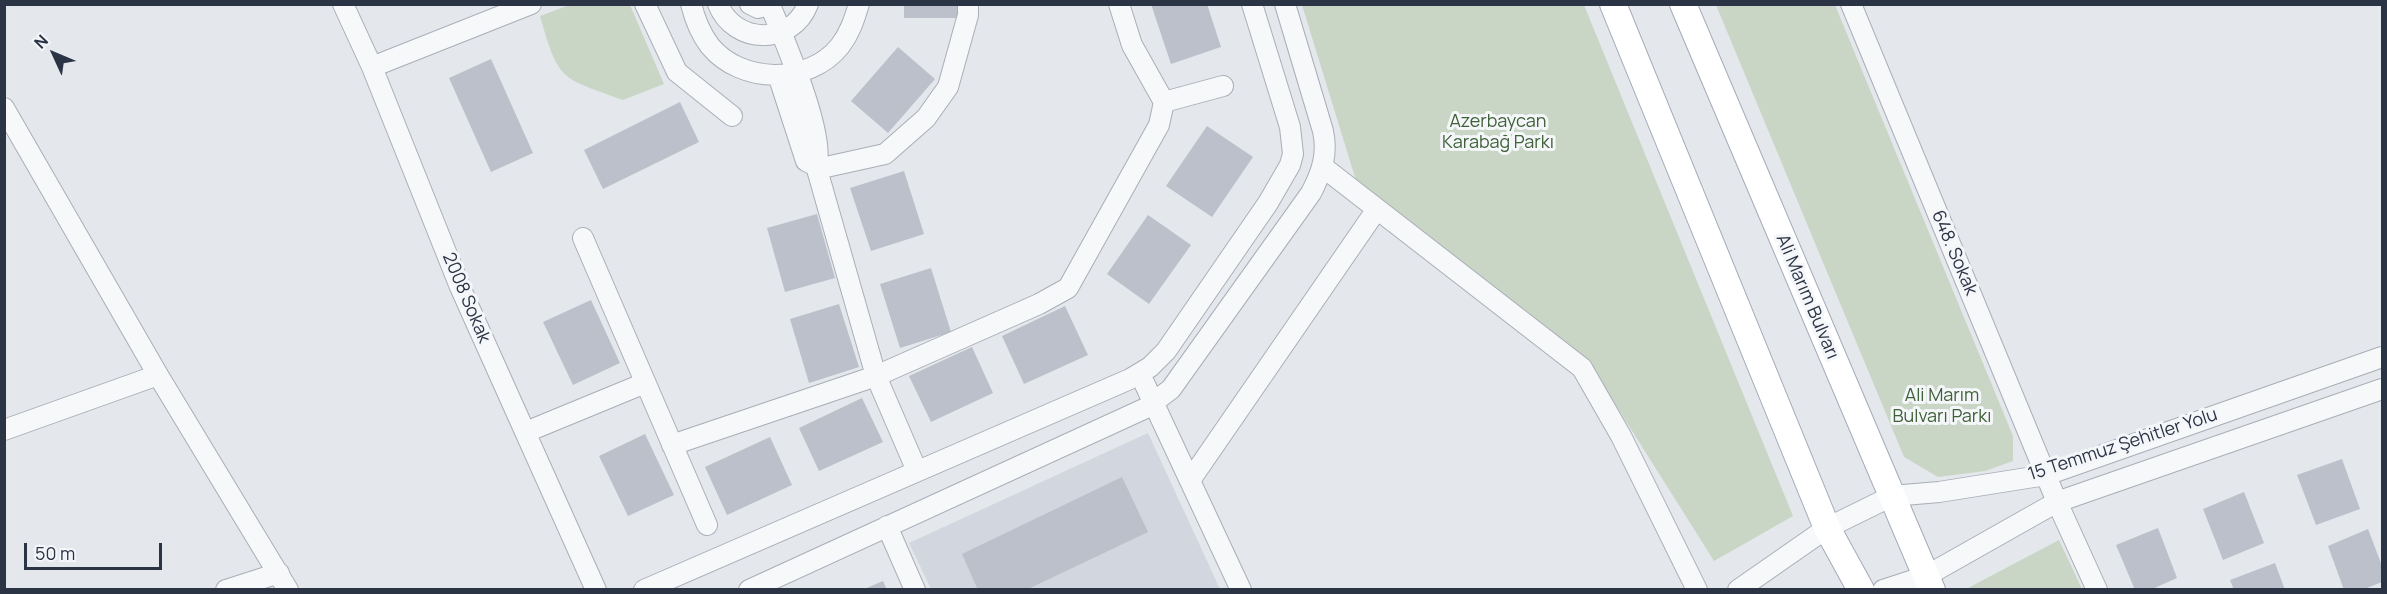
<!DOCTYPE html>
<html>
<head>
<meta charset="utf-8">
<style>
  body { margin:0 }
  #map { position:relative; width:2387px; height:594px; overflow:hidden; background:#e4e7ec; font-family:Manrope,sans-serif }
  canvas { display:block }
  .frame { position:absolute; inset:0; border:6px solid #2b3445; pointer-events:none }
  .north { position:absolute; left:24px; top:24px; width:60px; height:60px; -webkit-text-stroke:4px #f4f6f9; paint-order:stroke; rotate:314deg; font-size:16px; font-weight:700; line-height:24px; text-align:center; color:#2b3445 }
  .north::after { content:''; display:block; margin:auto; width:21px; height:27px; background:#2b3445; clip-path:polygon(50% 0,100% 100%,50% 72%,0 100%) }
  .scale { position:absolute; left:24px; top:543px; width:138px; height:27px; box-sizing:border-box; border:3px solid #2b3445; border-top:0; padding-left:8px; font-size:18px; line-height:21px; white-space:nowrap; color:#2b3445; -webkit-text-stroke:4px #f4f6f9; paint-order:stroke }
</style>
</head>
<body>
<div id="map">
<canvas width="2387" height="594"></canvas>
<div class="frame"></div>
<div class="north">N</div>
<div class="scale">50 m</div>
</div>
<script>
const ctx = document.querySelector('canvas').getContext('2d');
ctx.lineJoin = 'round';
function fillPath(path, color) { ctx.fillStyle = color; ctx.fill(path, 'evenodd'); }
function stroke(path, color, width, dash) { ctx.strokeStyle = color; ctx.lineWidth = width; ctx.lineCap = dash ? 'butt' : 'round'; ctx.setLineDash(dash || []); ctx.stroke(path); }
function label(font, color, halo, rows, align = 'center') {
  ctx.font = font + ' Manrope,sans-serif'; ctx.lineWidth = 6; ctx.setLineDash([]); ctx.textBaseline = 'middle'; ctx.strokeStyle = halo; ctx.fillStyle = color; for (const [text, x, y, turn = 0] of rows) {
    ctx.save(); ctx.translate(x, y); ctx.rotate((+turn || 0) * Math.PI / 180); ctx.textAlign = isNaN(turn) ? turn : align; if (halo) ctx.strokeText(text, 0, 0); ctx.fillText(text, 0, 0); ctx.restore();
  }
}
fillPath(new Path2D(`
  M1148,433L1220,589H931L909,543Z`), '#d2d6de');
fillPath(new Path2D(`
  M572,4L630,5L664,84L623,100C561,77 559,83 540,16Z
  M1302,5H1584L1793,516L1714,561L1595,372L1358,187Z
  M1716,5H1835L2013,436V461L1985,471L1938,477L1904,457Z
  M2059,540L2082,589H1968V588Z`), '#c9d6c5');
fillPath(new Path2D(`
  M904,4H957V18H904Z
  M1151,4H1207L1221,47L1171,64Z
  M898,47L935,79L888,133L851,101Z
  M491,59L533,153L491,172L449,78Z
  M680,102L699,142L603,189L584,150Z
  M1207,126L1253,157L1212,217L1166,186Z
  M904,171L924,234L871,251L850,188Z
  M817,214L835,278L785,292L767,228Z
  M1148,215L1191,245L1149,304L1107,274Z
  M931,268L951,332L900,348L880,284Z
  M591,300L620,363L573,385L543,322Z
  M839,304L859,367L809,383L790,319Z
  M1065,306L1088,355L1024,384L1002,336Z
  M972,347L993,393L931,422L909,376Z
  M862,398L883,442L819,471L799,428Z
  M645,434L674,495L628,516L599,456Z
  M770,437L792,485L727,515L705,467Z
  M2342,459L2360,509L2316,525L2297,475Z
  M1122,477L1148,532L1026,590H978L962,554Z
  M2244,492L2264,543L2223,560L2203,509Z
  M2158,528L2177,578L2150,590H2135L2116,545Z
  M2368,529L2382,566V582L2362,590H2344L2328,546Z
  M2275,563L2285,590H2234L2230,580Z
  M883,581L887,590H862Z`), '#bbc0ca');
const minor = new Path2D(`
  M343,4L372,67L460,287L596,590
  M645,4L677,72L732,116
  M691,4C695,20 700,33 710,46C741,84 809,85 840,46C850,33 854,20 859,4
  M718,4C734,45 792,46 808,4
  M750,4L758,8L771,4
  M1851,4L2057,502L2097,590
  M770,5C783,37 827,137 816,166L876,376L917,471
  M372,67L531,4
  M778,75L806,161L816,166
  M1164,102L1223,86
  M4,108L158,375L288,590
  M1323,167L1582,368L1621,436L1697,590
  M817,169L885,154L926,118L948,87L968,15V4
  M583,238L707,525
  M1140,374L1241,590
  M4,430L158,375
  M526,432L645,383
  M672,445L876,376L1039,304L1068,288L1159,125L1164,102L1132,45L1119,4
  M1191,479L1377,209
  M887,526L915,590
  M226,590L279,573
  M644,590L1130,379L1150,367L1166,351L1268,203L1290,165L1293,154L1290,127L1252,4
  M749,590L1146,408L1171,389L1311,193C1322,172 1328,154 1323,131L1285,4
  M1738,590L1827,528L1892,496L1939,492L2046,475L2382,357
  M1883,590L1926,576L2057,502L2382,389`);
const major = new Path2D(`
  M1613,4L1827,528L1861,590
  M1683,4L1932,590`);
stroke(minor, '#a9aeb7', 22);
stroke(major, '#a3abb8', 28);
stroke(minor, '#f7f8fa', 20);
stroke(major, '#fff', 26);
label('18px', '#3f6138', '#f4f6f9', [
  ["Azerbaycan",1498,122],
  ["Karabağ Parkı",1498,143],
  ["Ali Marım",1942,396],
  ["Bulvarı Parkı",1942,417]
]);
label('18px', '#2b3445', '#f4f6f9', [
  ["648. Sokak",1954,253,67],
  ["Ali Marım Bulvarı",1807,297,67],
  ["2008 Sokak",466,298,67],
  ["15 Temmuz Şehitler Yolu",2123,445,-18]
]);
</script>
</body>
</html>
